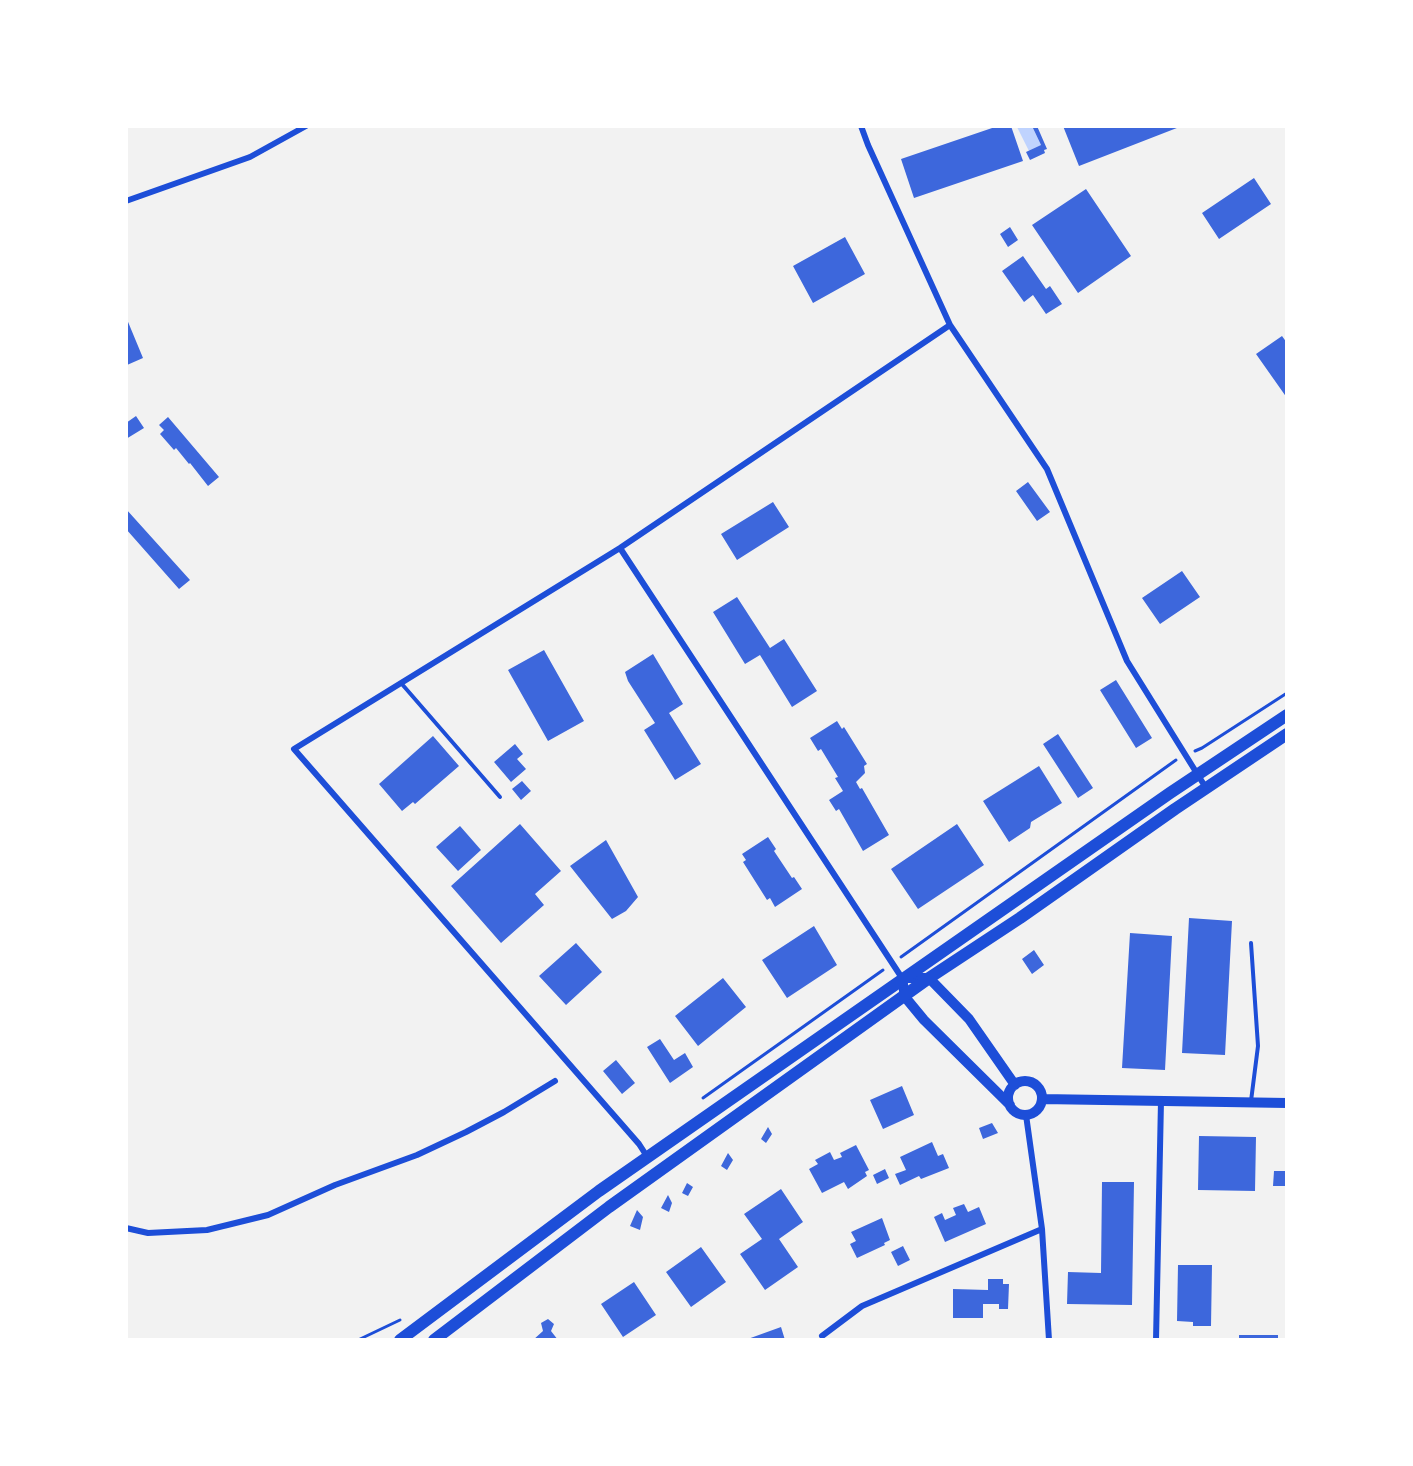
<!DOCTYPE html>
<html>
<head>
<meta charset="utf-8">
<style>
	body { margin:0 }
	#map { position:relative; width:1413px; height:1466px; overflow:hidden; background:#f2f2f2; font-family:"Asap Condensed",sans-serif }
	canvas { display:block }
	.frame { position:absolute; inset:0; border:128px solid #fff; pointer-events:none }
</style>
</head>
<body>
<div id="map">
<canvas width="1413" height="1466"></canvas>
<div class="frame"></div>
</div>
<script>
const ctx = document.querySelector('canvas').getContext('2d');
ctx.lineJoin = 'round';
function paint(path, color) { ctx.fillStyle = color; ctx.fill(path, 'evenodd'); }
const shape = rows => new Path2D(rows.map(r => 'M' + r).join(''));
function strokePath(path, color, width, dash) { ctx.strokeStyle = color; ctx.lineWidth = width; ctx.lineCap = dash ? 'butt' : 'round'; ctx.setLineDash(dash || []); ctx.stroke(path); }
const water = shape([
	[1032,126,1041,145,1029,151,1017,127]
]);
const building = shape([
	[998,126,1011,126,1023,161,914,198,901,159],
	[1032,126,1037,126,1047,149,1044,150,1045,153,1030,160,1026,152,1041,145],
	[1063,126,1182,126,1079,166],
	[1254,178,1271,204,1219,239,1202,213],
	[1086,189,1131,256,1078,293,1032,225],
	[1010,227,1018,240,1008,247,1000,234],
	[845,237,865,274,813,303,793,266],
	[1023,256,1046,289,1050,286,1062,304,1046,314,1033,295,1024,302,1002,271],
	[126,317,143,358,127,365,126,362],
	[1282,336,1287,343,1287,398,1256,354],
	[136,416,144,428,126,439,126,423],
	[168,417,219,477,208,486,190,463,189,464,176,448,174,450,160,434,164,430,159,425],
	[1028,482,1050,512,1037,521,1016,491],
	[773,502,789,527,737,560,721,534],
	[126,509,190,580,179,589,126,529],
	[1182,571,1200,597,1160,624,1142,598],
	[737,597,770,648,784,639,817,691,792,707,760,655,745,664,713,612],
	[544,650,584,721,548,741,508,670],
	[653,654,683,704,669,713,701,764,675,780,644,730,655,723,628,681,625,672],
	[1116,680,1152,738,1136,748,1100,690],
	[837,721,842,729,844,727,867,764,864,766,865,773,856,782,860,789,862,788,889,835,863,851,839,809,836,811,829,800,843,791,835,778,838,777,821,749,818,751,810,738],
	[1058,734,1093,788,1078,798,1043,744],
	[433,736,459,766,415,804,413,802,402,811,379,784],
	[515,744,523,754,517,759,526,769,511,782,494,762],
	[1039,766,1062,803,1031,822,1030,828,1009,842,983,801],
	[522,781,531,791,521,800,512,789],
	[520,824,561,871,535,894,544,905,501,943,451,886],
	[957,824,984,865,918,909,891,869],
	[460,826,481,850,458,871,436,847],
	[768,837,776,849,774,851,792,878,794,877,802,889,775,907,770,898,767,900,743,862,746,860,742,854],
	[606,840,638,897,626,911,612,919,570,866],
	[1189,918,1232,921,1225,1055,1182,1053],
	[814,926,837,965,787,998,762,960],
	[1130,933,1172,936,1165,1070,1122,1068],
	[576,943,602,972,566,1005,539,976],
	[1034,950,1044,965,1032,974,1022,959],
	[723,978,746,1007,698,1046,675,1016],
	[660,1039,674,1060,685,1053,693,1067,670,1083,647,1047],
	[616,1060,635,1083,622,1094,603,1071],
	[902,1086,914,1115,883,1129,870,1100],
	[992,1123,998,1133,983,1139,979,1128],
	[768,1127,772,1134,766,1143,761,1139],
	[1199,1136,1256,1137,1255,1191,1198,1190],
	[932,1142,938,1156,943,1154,949,1168,921,1179,919,1176,900,1185,895,1174,906,1170,900,1157],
	[856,1145,869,1170,865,1172,867,1176,848,1189,844,1182,822,1193,809,1169,818,1164,815,1160,830,1152,834,1160,842,1157,840,1153],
	[728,1153,733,1160,727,1170,721,1166],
	[885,1169,889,1178,877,1184,873,1175],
	[1274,1171,1287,1171,1287,1186,1273,1186],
	[1102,1182,1134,1182,1132,1305,1067,1304,1068,1272,1101,1273],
	[687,1183,693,1187,688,1196,682,1193],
	[781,1189,803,1222,779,1239,798,1267,765,1290,740,1254,762,1239,744,1214],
	[668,1195,672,1203,669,1212,661,1208],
	[964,1204,968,1212,979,1207,986,1224,945,1242,934,1217,942,1213,945,1220,956,1215,953,1208],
	[637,1210,643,1217,640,1230,630,1226],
	[882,1218,890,1240,884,1243,885,1245,857,1258,850,1244,856,1241,851,1232],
	[903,1246,910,1260,898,1266,891,1252],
	[701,1247,726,1282,691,1307,666,1272],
	[1178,1265,1212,1265,1211,1326,1193,1326,1193,1322,1177,1321],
	[988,1279,1003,1279,1003,1284,1009,1284,1008,1309,999,1309,999,1304,983,1304,983,1318,953,1318,953,1289,988,1290],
	[634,1282,656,1315,623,1337,601,1304],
	[548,1319,554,1324,551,1331,558,1340,533,1340,543,1331,541,1323],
	[781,1327,785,1340,745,1340],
	[1239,1335,1278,1335,1278,1340,1239,1340]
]);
const path = shape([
	[1195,751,1202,748,1287,693],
	[901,957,1176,760],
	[703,1098,883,970],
	[358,1340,400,1320]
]);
const service = shape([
	[401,683,500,797],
	[1251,1101,1258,1046,1251,943]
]);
const minor = shape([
	[861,126,868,145,950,325,1047,469,1127,661,1206,788],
	[126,201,250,157,306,126],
	[620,548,902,978],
	[1026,1115,1042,1229,1049,1340],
	[648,1158,639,1144,294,749,620,548,950,325],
	[126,1228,148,1233,207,1230,268,1215,335,1185,417,1155,466,1132,504,1112,555,1081],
	[822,1336,862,1306,1042,1229],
	[1156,1340,1161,1101]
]);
const tertiary = shape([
	'1008 1098a17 17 0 1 1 34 0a17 17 0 1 1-34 0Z',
	[1042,1099,1287,1103],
	[1010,1105,924,1020,905,997,902,978,929,978,969,1019,1015,1085]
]);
const primary = shape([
	[400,1340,599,1191,1170,793,1287,715],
	[434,1340,609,1207,929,978,1020,918,1175,809,1287,734]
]);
paint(water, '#bfd3fe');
paint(building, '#3d67dc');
strokePath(path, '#1d4ed8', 3);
strokePath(service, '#1d4ed8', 4);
strokePath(minor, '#1d4ed8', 6);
strokePath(tertiary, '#1d4ed8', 10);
strokePath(primary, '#1d4ed8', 12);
</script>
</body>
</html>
